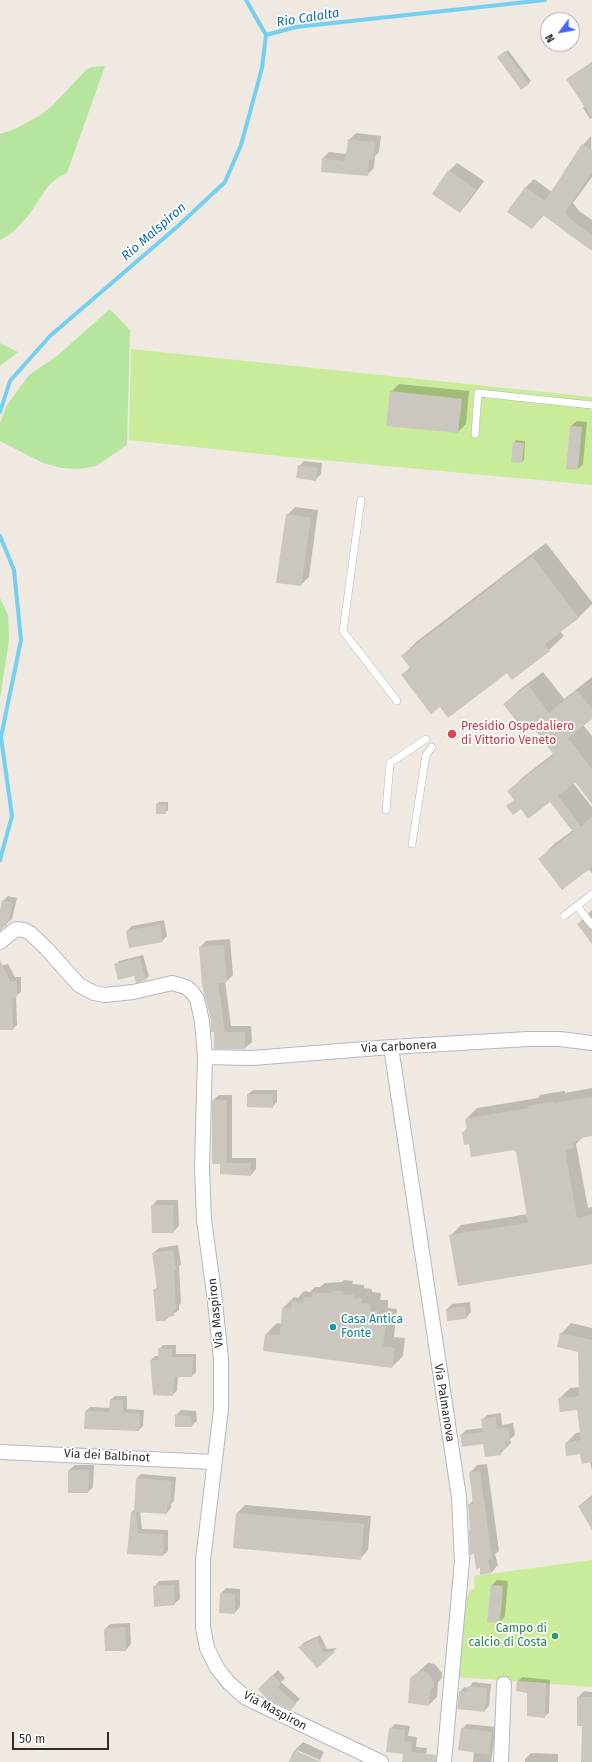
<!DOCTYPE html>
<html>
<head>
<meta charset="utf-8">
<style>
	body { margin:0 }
	#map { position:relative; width:592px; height:1762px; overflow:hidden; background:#efe9e1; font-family:"Fira Sans",sans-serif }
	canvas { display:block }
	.north { position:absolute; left:540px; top:12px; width:40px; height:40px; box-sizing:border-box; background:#fff; border:1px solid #ababab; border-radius:50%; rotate:238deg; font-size:11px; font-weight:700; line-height:16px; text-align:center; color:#2e2e2e }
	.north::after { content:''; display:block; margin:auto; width:14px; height:18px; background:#4264fb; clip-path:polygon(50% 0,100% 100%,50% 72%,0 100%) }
	.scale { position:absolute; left:12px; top:1732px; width:97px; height:18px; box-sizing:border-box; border:2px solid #2e2e2e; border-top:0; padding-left:5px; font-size:12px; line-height:14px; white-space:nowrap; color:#2e2e2e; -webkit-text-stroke:3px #fff; paint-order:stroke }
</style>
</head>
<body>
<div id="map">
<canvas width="592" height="1762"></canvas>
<div class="north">N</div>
<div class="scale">50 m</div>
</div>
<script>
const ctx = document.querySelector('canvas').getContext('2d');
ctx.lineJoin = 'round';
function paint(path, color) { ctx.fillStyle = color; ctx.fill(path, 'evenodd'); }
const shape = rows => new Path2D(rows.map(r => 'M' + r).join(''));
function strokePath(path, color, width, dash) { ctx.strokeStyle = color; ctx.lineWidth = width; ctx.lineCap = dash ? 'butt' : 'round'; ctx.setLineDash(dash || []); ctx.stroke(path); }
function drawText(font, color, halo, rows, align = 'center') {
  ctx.font = font + ' "Fira Sans",sans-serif'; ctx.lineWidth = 3.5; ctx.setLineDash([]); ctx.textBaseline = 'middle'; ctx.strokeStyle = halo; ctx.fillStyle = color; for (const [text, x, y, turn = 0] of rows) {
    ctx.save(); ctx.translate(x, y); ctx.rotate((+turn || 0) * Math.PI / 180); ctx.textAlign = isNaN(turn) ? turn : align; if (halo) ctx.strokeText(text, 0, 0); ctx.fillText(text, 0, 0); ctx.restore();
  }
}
const green = shape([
	[105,66,67,173,60,176,49,185,28,216,12,233,0,240,0,134,15,129,39,116,52,106,87,69,93,67],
	[110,309,130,330,127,445,96,466,79,469,61,468,43,463,0,441,0,423,7,405,29,375,57,356],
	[0,343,18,352,0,366],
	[0,598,8,615,9,640,0,699]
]);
const pitch = shape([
	[131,349,592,397,592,485,279,456,129,440],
	[592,1560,592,1687,457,1677,460,1663,467,1597,470,1591,475,1588,474,1576]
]);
const shadow = shape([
	[508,50,531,81,528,84,501,55],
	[592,62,592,118,590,119,583,108,585,105,568,79],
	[356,133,381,136,379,152,375,156,374,168,367,175,323,158,329,152,347,154,349,140],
	[591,136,592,177,573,203,579,211,592,220,592,243,544,215,532,228,508,211,526,187,534,179,552,192,583,145],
	[457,163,484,181,468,203,460,212,433,193,449,171],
	[399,384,469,391,466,424,458,432,391,392],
	[577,421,587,422,583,464,578,469,571,426],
	[516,440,525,441,524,460,522,462,514,443],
	[304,461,322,463,321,474,316,479,299,466],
	[295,507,318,510,309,577,301,585,287,515],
	[546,543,592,602,592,604,578,618,560,631,564,636,549,650,440,706,403,675,410,667,402,656,416,642],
	[543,672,564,699,592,677,592,718,583,725,592,736,592,802,576,781,573,783,592,807,592,873,588,869,540,859,554,844,573,830,550,800,521,808,508,806,515,799,509,791,523,777,554,753,532,725,505,704,519,690],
	[159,802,168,802,168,810,165,813,157,804],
	[8,896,17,898,12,919,0,929,0,914,3,901],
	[592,910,592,942,578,924],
	[164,920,167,936,162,941,127,931,132,926],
	[230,939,233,975,227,981,225,981,231,1026,251,1026,252,1042,245,1048,215,1048,215,1031,200,947,206,941],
	[143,955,149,976,146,979,115,965,119,961],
	[8,964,15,977,21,977,21,992,16,996,17,1025,13,1029,0,1029,0,966],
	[592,1088,592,1135,584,1136,576,1144,588,1208,592,1207,592,1263,450,1236,461,1225,528,1214,517,1150,515,1148,470,1143,463,1133,467,1128,466,1119,477,1108,538,1098,540,1095,550,1093,565,1091,565,1093],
	[253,1090,277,1090,277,1102,272,1107,248,1094],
	[219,1095,232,1095,232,1158,256,1158,256,1169,251,1175,221,1173,213,1100],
	[157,1200,178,1200,179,1226,173,1232,152,1206],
	[178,1245,181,1264,179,1266,181,1303,179,1305,179,1310,165,1320,154,1290,158,1286,153,1253,159,1248],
	[344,1280,353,1281,352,1284,364,1285,364,1288,372,1289,372,1292,381,1293,380,1300,388,1300,388,1308,397,1309,394,1337,405,1338,403,1356,392,1367,264,1350,266,1334,277,1323,282,1324,283,1308,294,1297,298,1298,304,1291,310,1292,315,1287,320,1287,325,1283,342,1282],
	[470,1302,471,1312,466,1318,448,1320,447,1309,452,1304],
	[571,1323,592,1328,592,1471,590,1462,581,1453,566,1443,576,1433,581,1432,578,1409,559,1399,570,1388,580,1387,579,1351,561,1334],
	[163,1345,176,1345,176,1354,196,1354,196,1372,192,1376,178,1376,177,1391,172,1395,151,1360,155,1356,159,1356,159,1349],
	[115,1396,127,1396,127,1409,144,1410,143,1426,139,1430,86,1411,90,1407,110,1408,110,1400],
	[181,1410,196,1411,197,1421,191,1426,176,1415],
	[501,1413,502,1425,513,1423,515,1435,510,1439,511,1443,500,1454,484,1443,461,1435,466,1430,483,1428,482,1420,487,1415],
	[487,1464,499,1551,495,1554,498,1565,491,1573,469,1505,473,1500,470,1473,477,1465],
	[75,1465,94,1465,93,1487,88,1492,69,1470],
	[141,1474,176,1477,174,1501,171,1504,171,1508,167,1513,140,1511,142,1529,168,1530,168,1551,163,1555,128,1553,132,1512,135,1509,137,1478],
	[592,1495,592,1515,579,1506],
	[245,1505,371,1516,368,1550,360,1559,237,1513],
	[179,1580,180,1599,174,1604,154,1587,159,1581],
	[497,1580,508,1581,505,1616,500,1622,492,1585],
	[226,1588,240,1589,240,1607,234,1613,220,1594],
	[130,1623,131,1644,126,1650,105,1629,110,1624],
	[320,1635,327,1649,337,1648,317,1666,300,1647,303,1643],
	[428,1663,435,1664,442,1673,442,1678,438,1682,437,1697,429,1705,411,1678],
	[278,1670,285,1678,281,1682,300,1699,290,1709,259,1689],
	[522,1677,550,1680,549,1713,544,1717,528,1692,518,1681],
	[473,1682,491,1684,489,1706,484,1711,460,1692,464,1687,469,1688],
	[584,1691,592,1692,592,1762,582,1762,583,1725,578,1697],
	[395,1724,410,1726,408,1736,417,1737,416,1747,427,1748,425,1762,410,1762,390,1729],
	[467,1724,496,1727,491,1762,473,1762,474,1751,462,1729],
	[303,1742,324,1752,320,1760,297,1750,297,1752,319,1762,290,1762,295,1750],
	[531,1753,558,1754,558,1762,525,1762,525,1759]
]);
const stream = shape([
	[246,0,266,35],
	[266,35,296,27,545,0],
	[0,412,10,381,50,336,178,226,225,182,241,145,262,68,266,35],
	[0,536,14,570,21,640,1,737,12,816,0,860]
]);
const building = shape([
	[505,51,529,84,521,90,497,57],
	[592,62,592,118,566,79],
	[348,139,375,142,373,160,369,160,368,176,321,172,322,158,345,161],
	[582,144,592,151,592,172,565,212,570,219,592,235,592,251,543,215,532,229,507,212,525,187,545,201],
	[448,170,476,189,460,213,432,194],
	[390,391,462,399,458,433,386,426],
	[570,426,582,427,578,470,566,469],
	[513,442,524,443,522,463,511,462],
	[298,465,318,468,316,481,296,478],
	[286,514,311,518,301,586,276,583],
	[532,556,579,618,545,644,550,651,512,680,507,673,448,718,440,707,431,714,401,675,410,668,401,656],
	[528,685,549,713,577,690,592,709,592,719,568,738,592,769,592,804,575,782,558,796,581,826,592,817,592,867,562,890,538,859,573,832,550,802,528,819,521,809,513,815,506,806,514,800,507,791,554,755,532,726,525,732,503,704],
	[156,804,166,804,166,814,156,814],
	[2,900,13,903,7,925,0,931,0,910],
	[582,920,588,928,592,930,592,944,577,924],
	[160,924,163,942,129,948,126,931],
	[224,945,227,982,218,983,225,1032,245,1032,245,1049,214,1049,214,1032,211,1032,211,1020,202,985,199,947],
	[140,958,146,980,136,983,134,976,118,980,114,964],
	[0,960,10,981,17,981,17,997,12,998,13,1030,0,1030],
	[247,1094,273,1094,273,1108,247,1107],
	[592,1097,592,1136,580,1138,580,1140,572,1142,573,1148,565,1150,577,1218,592,1215,592,1264,458,1286,449,1235,528,1223,516,1151,514,1152,514,1150,471,1157,469,1144,464,1145,462,1132,467,1131,465,1119,529,1108,528,1106,539,1104,554,1101,554,1103],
	[212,1100,227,1100,227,1163,251,1163,251,1176,220,1174,220,1164,212,1164],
	[151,1205,173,1205,174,1233,152,1233],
	[173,1250,176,1270,174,1270,176,1309,174,1311,174,1316,165,1317,166,1321,156,1321,153,1289,157,1289,152,1253],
	[333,1290,343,1292,342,1294,354,1295,353,1298,362,1299,362,1303,371,1304,370,1311,378,1311,377,1319,386,1320,383,1347,395,1348,392,1368,263,1351,265,1334,280,1335,282,1307,291,1309,292,1301,303,1303,303,1297,312,1298,313,1293,332,1293],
	[465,1307,466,1319,447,1321,446,1309],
	[560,1333,592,1340,592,1462,582,1464,580,1454,566,1456,565,1443,581,1440,577,1410,560,1412,558,1398,579,1396,578,1352,557,1347],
	[158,1348,172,1349,172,1357,193,1357,192,1377,174,1377,173,1396,153,1395,150,1360,158,1360],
	[110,1400,123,1400,123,1413,140,1413,139,1431,84,1429,85,1411,109,1412],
	[175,1415,191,1416,192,1427,175,1427],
	[496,1417,497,1429,508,1428,509,1431,510,1441,505,1441,506,1449,500,1450,501,1455,485,1457,483,1444,462,1447,460,1435,483,1432,481,1419],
	[68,1470,89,1470,88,1493,68,1493],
	[480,1471,492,1559,488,1560,491,1573,480,1575,480,1568,476,1569,474,1554,470,1555,469,1530,470,1530,468,1504,473,1504,469,1472],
	[136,1478,172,1481,170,1506,167,1506,167,1514,134,1512],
	[592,1498,592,1530,578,1506],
	[131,1512,136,1512,138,1533,164,1534,163,1556,127,1554],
	[236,1513,364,1524,361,1560,233,1548],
	[174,1585,175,1605,154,1607,153,1586],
	[491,1585,503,1586,500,1623,487,1622],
	[220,1593,235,1594,235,1614,219,1613],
	[125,1627,126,1651,105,1651,104,1629],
	[317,1638,323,1652,335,1652,317,1668,298,1647],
	[419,1671,427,1672,434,1681,434,1687,430,1690,429,1706,408,1703,410,1678],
	[272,1675,281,1683,277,1687,296,1704,291,1710,267,1699,258,1689],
	[517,1681,546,1683,545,1718,527,1716,527,1693,516,1691],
	[468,1686,487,1688,485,1712,457,1709,459,1691,467,1692],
	[577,1697,592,1697,592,1762,581,1762,582,1726,577,1726],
	[389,1728,405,1730,404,1741,412,1742,411,1752,436,1755,436,1762,402,1762,403,1754,386,1752],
	[461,1728,492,1732,489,1755,458,1750],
	[294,1750,322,1762,289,1762]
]);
const service = shape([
	[475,434,478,393,592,405],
	[361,500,343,631,397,701],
	[386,810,390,763,426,739],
	[412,844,426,755,432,747],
	[577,906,592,925],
	[564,916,592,894]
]);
const minor = shape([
	[0,942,16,929,24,930,30,933,46,948,79,985,94,993,105,995,133,992,172,983,186,987,192,992,197,999,202,1021,205,1057,202,1167,204,1220,214,1293,221,1359,221,1409,203,1560,203,1627,207,1648,217,1668,229,1683,246,1698,381,1762],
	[391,1047,459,1497,462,1561,444,1762],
	[205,1057,252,1058,391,1047,528,1039,560,1039,592,1043],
	[0,1452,214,1462],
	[501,1762,504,1684]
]);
const markers = [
	[452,734,5,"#e0444e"],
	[333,1327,4,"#0f9aa8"],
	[555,1636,4,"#2e9e5b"]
];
const healthNames = [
	["Presidio Ospedaliero",461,727],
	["di Vittorio Veneto",461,741]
];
const streetNames = [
	["Via Carbonera",399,1047,-3],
	["Via Maspiron",216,1313,-96],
	["Via Palmanova",444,1403,81],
	["Via dei Balbinot",107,1456,3],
	["Via Maspiron",275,1711,28]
];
const cultureNames = [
	["Casa Antica",341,1320],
	["Fonte",341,1334]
];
const leisureNames = [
	["Campo di",547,1629],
	["calcio di Costa",547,1643]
];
const waterNames = [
	["Rio Calalta",308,18,-9],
	["Rio Malspiron",154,232,-41]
];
paint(green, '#b6e59e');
paint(pitch, '#c9ec9a');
paint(shadow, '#0003');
strokePath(stream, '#75cff0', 4);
paint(building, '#cbc7bf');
strokePath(service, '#b4b7c1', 8);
strokePath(minor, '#b4b7c1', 16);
strokePath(service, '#fff', 7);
strokePath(minor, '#fff', 14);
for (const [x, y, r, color] of markers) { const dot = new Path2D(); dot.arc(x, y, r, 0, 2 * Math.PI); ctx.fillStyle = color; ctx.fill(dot); strokePath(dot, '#fff', 1.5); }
drawText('12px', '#be3a42', '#fff', healthNames, 'left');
drawText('12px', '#2e2e2e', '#fff', streetNames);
drawText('12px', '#0d838f', '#fff', cultureNames, 'left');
drawText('12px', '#27864d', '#fff', leisureNames, 'right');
drawText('italic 13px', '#0d6fa3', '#fff', waterNames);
</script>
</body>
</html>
